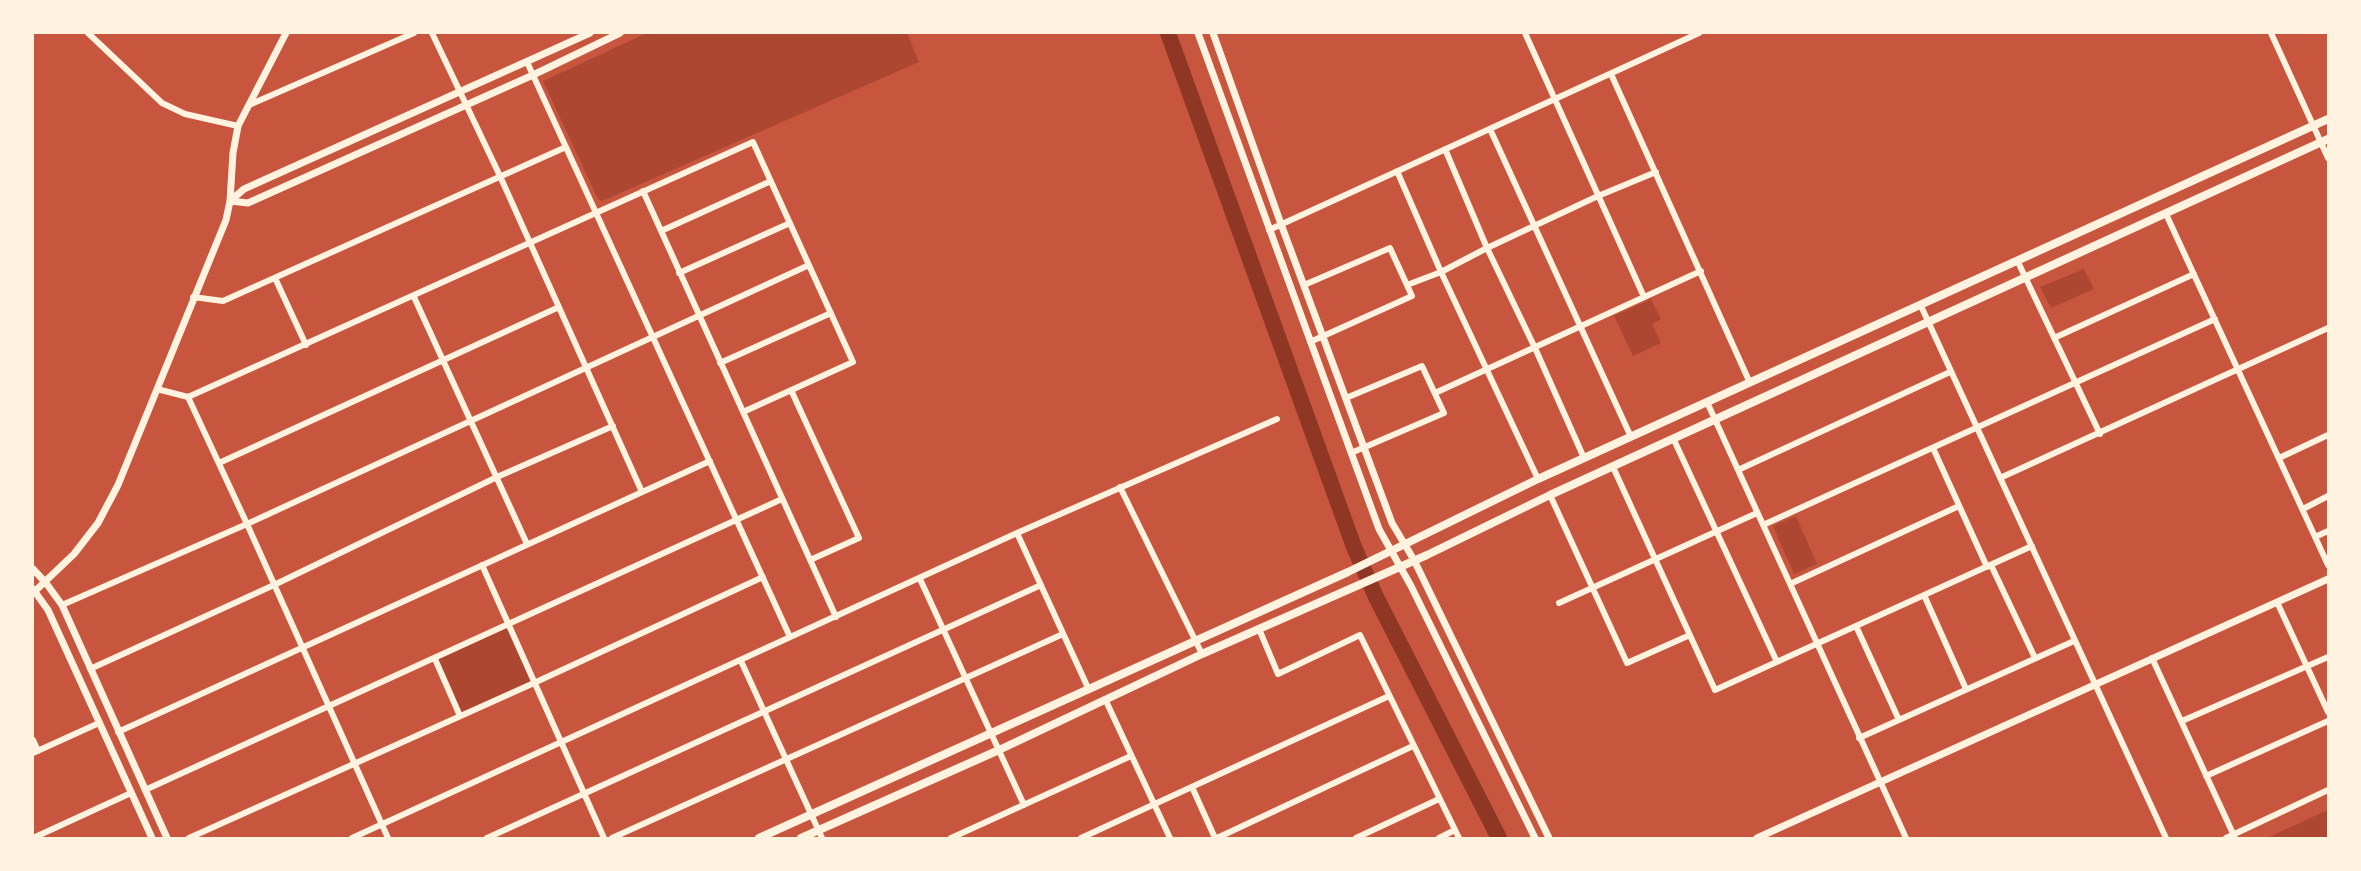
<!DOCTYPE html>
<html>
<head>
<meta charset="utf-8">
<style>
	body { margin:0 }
	#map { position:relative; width:2361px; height:871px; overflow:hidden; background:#c8553d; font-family:"Titillium Web",sans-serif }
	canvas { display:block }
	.frame { position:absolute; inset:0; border:34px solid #fff3e0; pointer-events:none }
</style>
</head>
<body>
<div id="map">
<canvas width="2361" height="871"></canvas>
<div class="frame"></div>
</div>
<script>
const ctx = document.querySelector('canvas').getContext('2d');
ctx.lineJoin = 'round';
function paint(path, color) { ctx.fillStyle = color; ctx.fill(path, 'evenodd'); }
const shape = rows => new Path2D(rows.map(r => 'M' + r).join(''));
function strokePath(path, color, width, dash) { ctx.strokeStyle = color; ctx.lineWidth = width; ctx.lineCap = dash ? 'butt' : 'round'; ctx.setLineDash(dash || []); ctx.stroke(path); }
const green = shape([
	[647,33,907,33,919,62,602,201,598,199,543,81],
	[2084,269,2094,289,2051,308,2040,287],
	[1651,299,1661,319,1652,324,1661,343,1633,356,1614,316],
	[1796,516,1817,564,1794,574,1773,526],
	[508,626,534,683,460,716,435,659],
	[2328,810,2328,838,2267,838]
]);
const river = shape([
	[1168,33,1354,547,1376,597,1499,838]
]);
const minor = shape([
	[88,33,162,103,185,114,238,126],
	[432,33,500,176,642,492],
	[1525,33,1644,297],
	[2271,33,2328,158],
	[527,62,790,637],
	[1611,74,1750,383],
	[249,105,414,33],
	[1490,129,1631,437],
	[1445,149,1487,248,1535,348,1584,458],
	[1397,171,1441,272,1538,479],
	[643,191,836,617],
	[2166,214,2328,565],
	[1269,230,1699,33],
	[661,231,771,181],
	[2018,262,2100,434],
	[679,273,790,223],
	[275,278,306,345],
	[1304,285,1390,248,1412,296,1310,342],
	[1407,285,1441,272,1487,248,1598,196,1656,172],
	[193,297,223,301,566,147],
	[414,297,527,544],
	[1921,306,2166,838],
	[2054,338,2194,274],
	[720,363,831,313],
	[157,389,188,397],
	[791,390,859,538,810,560],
	[1435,393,1701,271],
	[1346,398,1422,366,1444,413,1351,453],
	[1707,402,1906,838],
	[1674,440,1777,662],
	[1933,448,1987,567],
	[2279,458,2328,435],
	[219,463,559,307],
	[1613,467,1715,690,2032,546],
	[1738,470,1950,372],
	[2000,478,2328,328],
	[1120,487,1202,654],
	[1550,495,1627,663,1690,635],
	[2303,509,2328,496],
	[1763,525,2215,319],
	[1017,533,1089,690],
	[2315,537,2328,531],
	[482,565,604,838],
	[1991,565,2035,658],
	[920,579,1024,805],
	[1790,584,1959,506],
	[1924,595,1966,689],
	[2277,602,2328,712],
	[1559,603,1757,513],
	[62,605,247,524,809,265],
	[1856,626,1899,720],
	[1259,629,1278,674,1360,635,1459,838],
	[2152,658,2235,838],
	[435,659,460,716],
	[741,661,822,838],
	[90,669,274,585,497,477,613,426],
	[1106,701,1170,838],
	[2182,721,2328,657],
	[118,732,710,461],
	[1859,738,2074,641],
	[33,740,38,751],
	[33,753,99,723],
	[2206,776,2328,721],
	[1192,787,1215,838],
	[145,790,782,499],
	[33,838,131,793],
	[189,838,534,683,763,577],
	[352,838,1017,533,1277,419],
	[388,838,247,524,188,397,753,142,853,362,743,412],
	[487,838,1041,585],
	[612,838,1063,634],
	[951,838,1131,756],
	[1081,838,1389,696],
	[1217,838,1413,746],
	[1356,838,1439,799],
	[1439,838,1455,830],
	[2226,838,2328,790]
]);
const tertiary = shape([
	[1198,33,1379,529,1411,586,1535,838],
	[1213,33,1281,224,1392,523,1414,560,1549,838],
	[230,201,248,203,533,75,620,33],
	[230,201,244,189,590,33],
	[33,569,46,583,62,605,167,838],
	[33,589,48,610,152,838],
	[33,593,74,554,98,523,118,485,226,220,230,201,233,153,238,126,286,33],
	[1757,838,2328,579]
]);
const secondary = shape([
	[759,838,1348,572,1538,479,2328,119],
	[801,838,999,750,1202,654,1427,555,1550,495,2328,139]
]);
paint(green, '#ae4732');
strokePath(river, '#8f3625', 16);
strokePath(minor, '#fff3e0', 6);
strokePath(tertiary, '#fff3e0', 7);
strokePath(secondary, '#fff3e0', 8);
</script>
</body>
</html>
